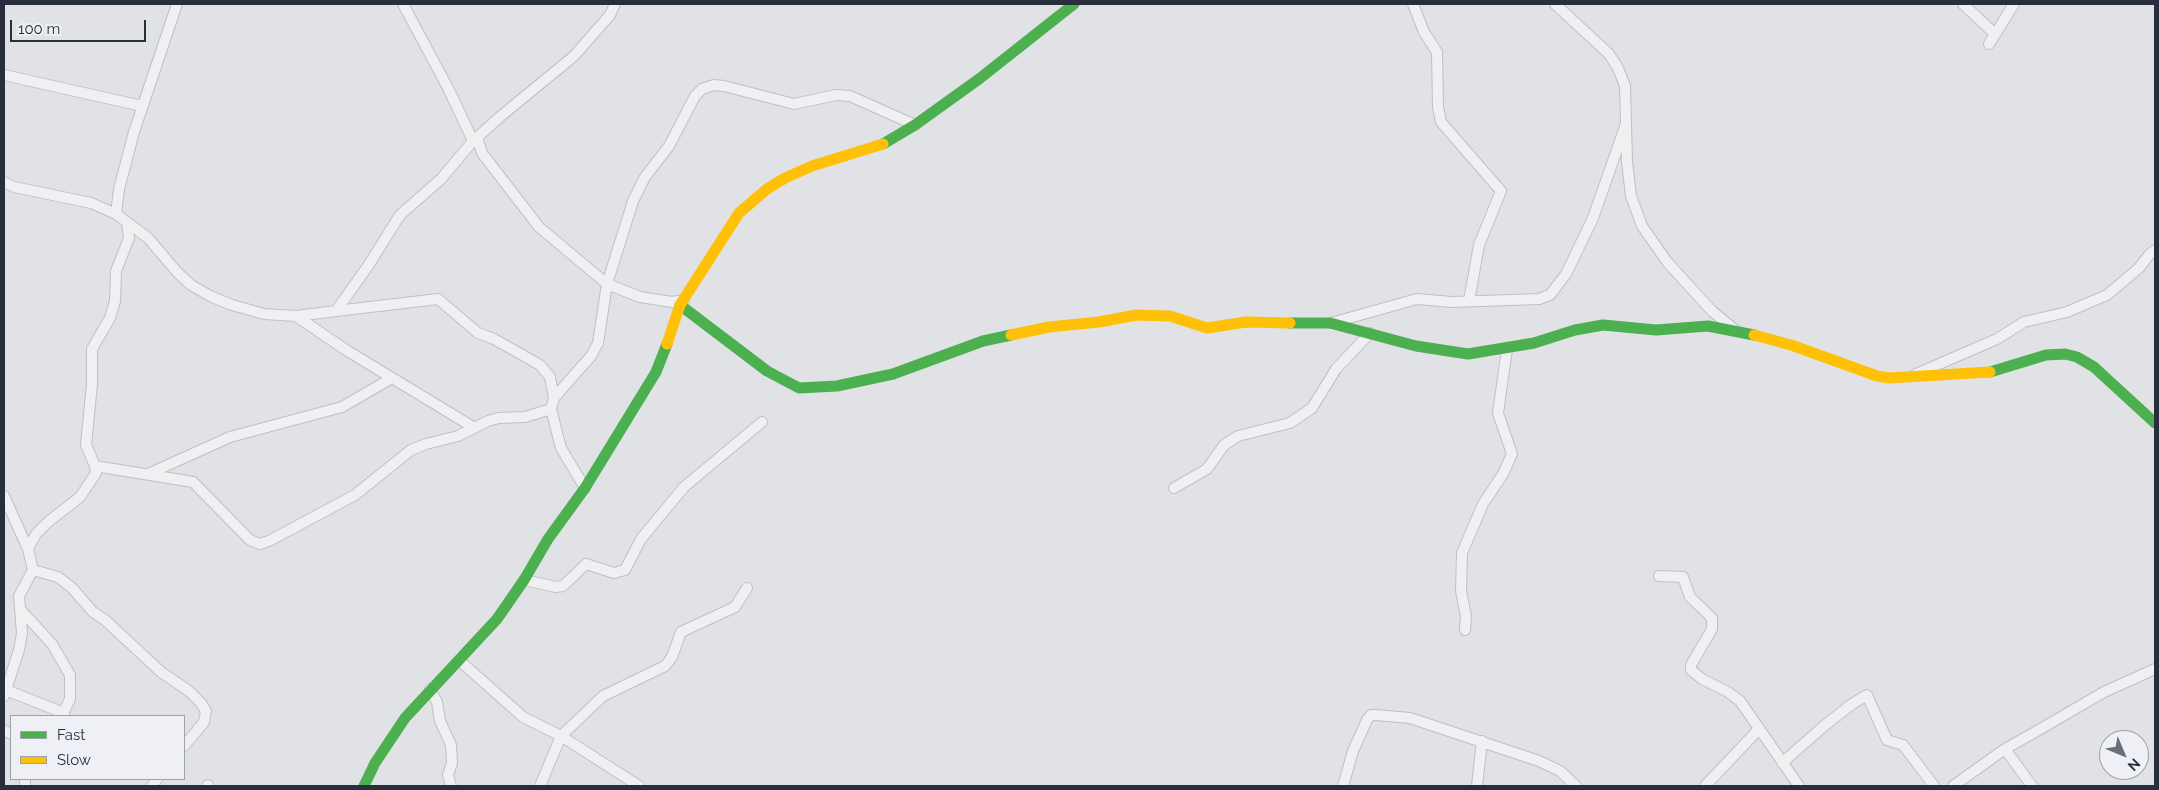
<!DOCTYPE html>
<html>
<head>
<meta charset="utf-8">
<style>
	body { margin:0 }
	#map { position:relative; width:2159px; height:790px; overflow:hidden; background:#e1e2e5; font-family:Raleway,sans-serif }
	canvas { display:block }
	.frame { position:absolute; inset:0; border:5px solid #292e3d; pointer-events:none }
	.legend { position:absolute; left:10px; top:715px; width:175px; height:65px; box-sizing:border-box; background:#eef0f5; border:1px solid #9fa2ab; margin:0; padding:6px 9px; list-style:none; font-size:15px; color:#292e3d }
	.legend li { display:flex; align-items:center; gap:10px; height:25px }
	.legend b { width:25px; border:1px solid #9fa2ab }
	.north { position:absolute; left:2099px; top:730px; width:50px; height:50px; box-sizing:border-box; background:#eef0f5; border:1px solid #9fa2ab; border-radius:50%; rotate:135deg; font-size:14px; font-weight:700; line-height:20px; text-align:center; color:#292e3d }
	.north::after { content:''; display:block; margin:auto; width:18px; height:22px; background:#696d78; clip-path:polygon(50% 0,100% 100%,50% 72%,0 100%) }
	.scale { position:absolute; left:10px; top:20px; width:136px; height:22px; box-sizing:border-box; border:2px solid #292e3d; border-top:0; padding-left:6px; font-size:15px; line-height:18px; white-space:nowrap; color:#292e3d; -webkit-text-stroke:4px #eef0f5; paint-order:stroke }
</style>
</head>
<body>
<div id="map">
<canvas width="2159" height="790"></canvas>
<div class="frame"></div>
<ul class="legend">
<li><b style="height:6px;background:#4caf50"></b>Fast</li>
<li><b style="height:6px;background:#ffc107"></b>Slow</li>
</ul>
<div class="north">N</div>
<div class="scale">100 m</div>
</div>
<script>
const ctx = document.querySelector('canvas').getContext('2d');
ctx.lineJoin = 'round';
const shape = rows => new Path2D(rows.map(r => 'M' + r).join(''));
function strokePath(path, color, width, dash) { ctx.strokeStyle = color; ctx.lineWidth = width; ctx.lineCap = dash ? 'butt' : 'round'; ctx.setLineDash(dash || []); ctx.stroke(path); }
const street = shape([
	[403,4,448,88,473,141],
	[1413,4,1424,32,1437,52,1438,107,1441,122,1501,191,1479,245,1469,301],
	[1555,4,1609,54,1618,68,1625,86,1627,162,1631,196,1642,226,1668,263,1712,311,1735,330],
	[1963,4,1995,34],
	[1989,44,2014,4],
	[4,75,142,106],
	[477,137,482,153,539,227,607,284,640,297,672,302,684,300],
	[4,182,14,187,91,203,116,214,148,238,178,273,191,285,212,297,232,305,264,314,296,316,336,311,368,266,400,215,441,179,473,141,501,116,574,56,610,15,615,4],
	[116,214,119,189,134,132,177,4],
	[336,311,438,299,478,333,494,339,540,365,550,377,554,398],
	[296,316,346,350,473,427],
	[1331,323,1417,299,1452,302,1539,299,1550,295,1566,274,1593,218,1626,124],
	[1916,374,1997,339,2024,322,2067,312,2107,295,2139,268,2149,255,2155,250],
	[95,466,193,482,250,540,260,544,269,541,355,495,411,450,426,444,458,436,488,421,499,418,525,417,551,409],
	[148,474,230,437,342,407,392,378],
	[585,488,561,448,551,409,554,398,591,356,598,343,607,284,633,201,645,177,669,146,695,96,702,89,714,85,724,86,794,104,836,95,850,96,915,125],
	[1174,488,1207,469,1224,445,1238,436,1290,423,1312,408,1336,369,1370,333],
	[4,496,28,549,33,570,19,596,22,633,19,650,4,696],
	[28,549,36,534,48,522,80,497,96,473,95,466,86,445,92,384,92,349,110,318,115,301,116,271,129,238,127,222],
	[33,570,58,577,72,588,93,612,105,620,161,672,189,691,201,703,206,711,204,722,184,746],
	[1659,576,1683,577,1690,597,1712,618,1712,629,1691,665,1691,670,1702,679,1728,692,1740,701,1799,786],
	[524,580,556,587,563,586,586,564,614,573,625,570,641,539,684,487,762,422],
	[20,609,52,644,70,675,70,699,62,716],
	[1465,630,1466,616,1461,591,1462,553,1483,504,1503,474,1512,454,1498,413,1507,349],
	[460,661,523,717,561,736,639,786],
	[430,689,437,702,440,721,451,745,452,763,448,775,451,786],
	[6,690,64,713],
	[4,730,11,734],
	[2005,749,2032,786],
	[1782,763,1824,726,1852,704,1867,695,1887,740,1903,745,1934,786],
	[25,779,25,786],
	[152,786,157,779],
	[207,786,208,785],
	[540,786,561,736,603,696,665,666,672,657,681,632,735,607,747,588],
	[1343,786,1353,751,1367,720,1371,715,1375,715,1410,718,1539,761,1560,771,1576,786],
	[1477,786,1482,741],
	[1705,786,1759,729],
	[1953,786,2005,749,2037,731,2104,692,2155,669]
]);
const fast = shape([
	[883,144,915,125,979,79,1074,4],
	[680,305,767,371,799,388,837,386,893,374,983,341,1011,335],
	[1290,323,1330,323,1416,346,1468,354,1534,343,1575,330,1603,325,1656,330,1708,326,1754,335],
	[1990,372,2046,355,2065,354,2077,357,2094,367,2155,423],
	[364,786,375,763,405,718,497,619,524,580,548,539,585,488,656,372,667,344]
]);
const slow = shape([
	[1011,335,1049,327,1099,322,1136,315,1170,316,1207,328,1246,322,1290,323],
	[1754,335,1791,345,1877,376,1889,378,1990,372],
	[667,344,680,305,739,213,767,189,785,178,812,166,883,144]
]);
strokePath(street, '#bfc0c3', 12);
strokePath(street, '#f0f0f2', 10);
strokePath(fast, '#4caf50', 11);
strokePath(slow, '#ffc107', 11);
</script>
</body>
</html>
